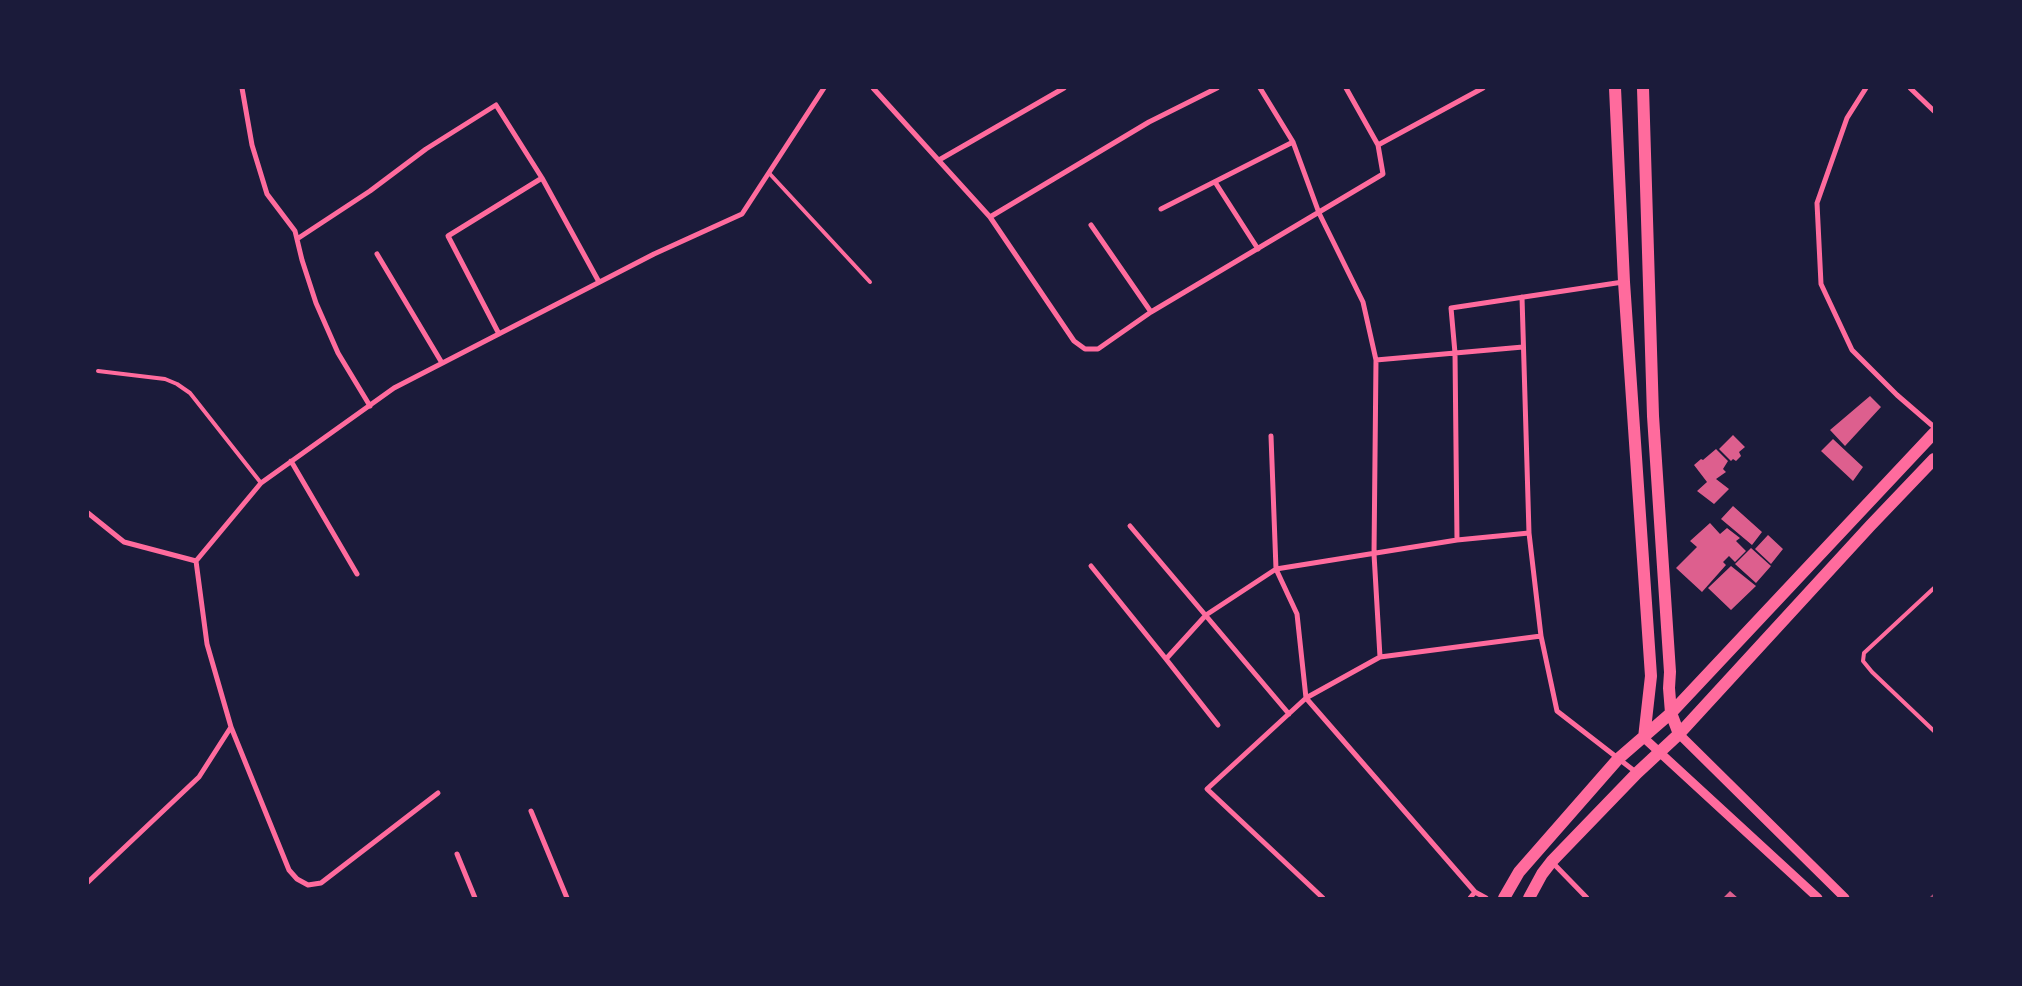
<!DOCTYPE html>
<html>
<head>
<meta charset="utf-8">
<style>
	body { margin:0 }
	#map { position:relative; width:2022px; height:986px; overflow:hidden; background:#1b1b3a; font-family:Bitter,serif }
	canvas { display:block }
	.frame { position:absolute; inset:0; border:89px solid #1b1b3a; pointer-events:none }
</style>
</head>
<body>
<div id="map">
<canvas width="2022" height="986"></canvas>
<div class="frame"></div>
</div>
<script>
const ctx = document.querySelector('canvas').getContext('2d');
ctx.lineJoin = 'round';
function paint(path, color) { ctx.fillStyle = color; ctx.fill(path, 'evenodd'); }
const shape = rows => new Path2D(rows.map(r => 'M' + r).join(''));
function strokePath(path, color, width, dash) { ctx.strokeStyle = color; ctx.lineWidth = width; ctx.lineCap = dash ? 'butt' : 'round'; ctx.setLineDash(dash || []); ctx.stroke(path); }
const building = shape([
	[1870,396,1881,407,1845,446,1830,430],
	[1733,435,1745,447,1739,452,1741,456,1736,461,1733,459,1731,461,1719,449],
	[1833,439,1863,467,1853,481,1821,451],
	[1716,449,1728,461,1723,469,1726,472,1716,479,1729,489,1714,504,1697,491,1707,482,1694,465,1701,459,1703,460],
	[1733,506,1762,532,1752,545,1721,519],
	[1710,523,1720,534,1727,528,1740,538,1736,541,1746,551,1735,562,1729,556,1723,562,1726,565,1702,592,1676,568,1697,547,1690,541],
	[1768,535,1783,549,1771,564,1755,549],
	[1751,548,1771,566,1756,583,1735,564],
	[1731,566,1756,586,1731,610,1708,588],
	[1730,891,1738,898,1723,898]
]);
const service = shape([
	[769,173,870,282],
	[98,371,165,379,177,384,190,393,261,483],
	[1934,588,1864,653,1863,661,1872,672,1934,731]
]);
const minor = shape([
	[242,88,252,145,267,194,295,231,302,260,316,303,338,353,370,406],
	[873,88,990,217,1074,341,1085,349,1098,349,1151,312,1383,174,1378,145],
	[1346,88,1378,145,1483,88],
	[1866,88,1847,118,1817,203,1821,284,1852,350,1897,395,1934,427],
	[1910,88,1934,111],
	[1293,142,1319,213,1363,302,1376,360,1523,347],
	[939,160,1064,88],
	[542,178,599,282],
	[1215,182,1258,249],
	[1161,209,1293,142,1260,88],
	[990,217,1149,122,1217,88],
	[1091,225,1151,312],
	[297,239,370,191,426,149,496,105,542,178,448,236,499,334],
	[377,254,442,363],
	[1522,297,1529,533,1541,636,1557,711,1637,773],
	[1376,360,1374,554,1380,657],
	[1271,436,1276,569,1297,614,1306,698,1475,892,1486,898],
	[291,461,357,574],
	[88,513,124,542,196,561],
	[1130,526,1289,714],
	[1457,540,1455,353,1451,308,1623,282],
	[1091,566,1166,659,1206,615,1276,569,1457,540,1529,533],
	[1166,659,1218,725],
	[231,727,289,870,297,879,308,885,321,883,438,793],
	[531,811,567,898],
	[457,854,475,898],
	[1552,862,1587,898],
	[88,882,199,777,231,727,207,644,196,561,261,483,394,388,654,254,742,214,824,88],
	[1323,898,1207,789,1306,698,1380,657,1541,636],
	[1470,898,1475,892]
]);
const tertiary = shape([
	[1679,734,1845,898],
	[1644,738,1818,898]
]);
const primary = shape([
	[1615,88,1624,282,1651,676,1644,738],
	[1643,88,1653,416,1670,672,1669,688,1671,713,1679,734],
	[1504,898,1519,872,1618,759,1671,713,1934,433],
	[1529,898,1542,874,1552,861,1637,773,1679,734,1870,526,1934,459]
]);
const rail = shape([
	[1932,898,1934,896]
]);
paint(building, '#dd5f8e');
strokePath(service, '#ff6b9d', 4);
strokePath(minor, '#ff6b9d', 5);
strokePath(tertiary, '#ff6b9d', 9);
strokePath(primary, '#ff6b9d', 12);
strokePath(rail, '#a44b75', 4);
</script>
</body>
</html>
